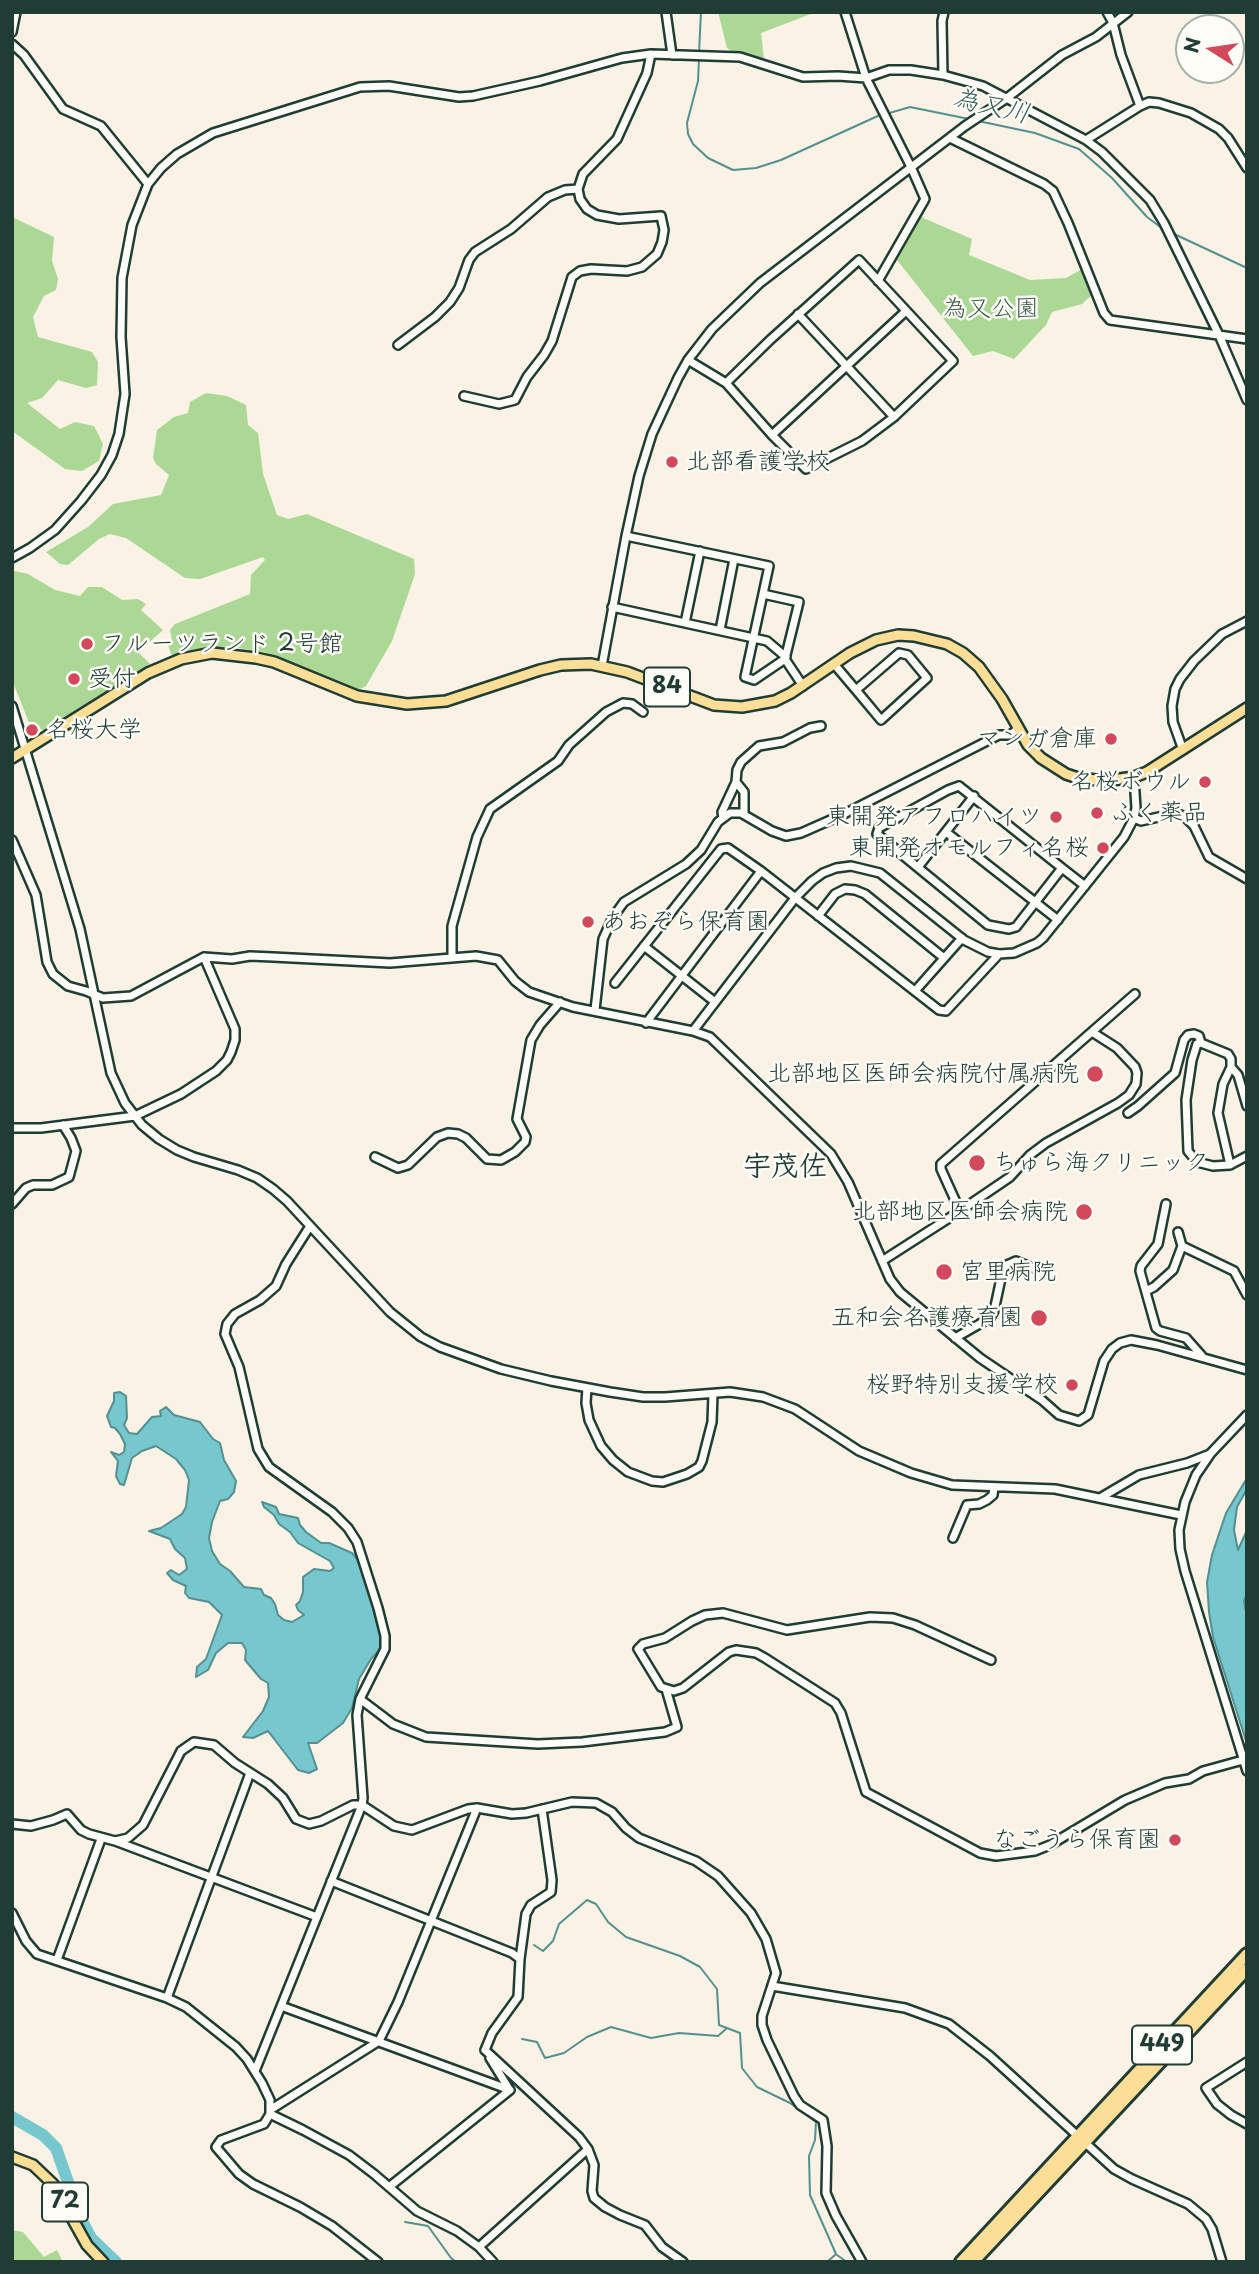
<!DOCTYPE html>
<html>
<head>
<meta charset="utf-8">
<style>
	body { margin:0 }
	#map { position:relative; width:1259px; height:2274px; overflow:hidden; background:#f9f2e5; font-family:"Playpen Sans",sans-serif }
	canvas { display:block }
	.frame { position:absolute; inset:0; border:14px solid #1f3d34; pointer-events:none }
	.north { position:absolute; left:1175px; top:14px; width:70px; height:70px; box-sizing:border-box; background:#fdfcf7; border:2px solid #a4b0a9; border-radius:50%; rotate:282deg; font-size:19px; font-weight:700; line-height:28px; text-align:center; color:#1f3d34 }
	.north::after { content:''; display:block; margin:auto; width:24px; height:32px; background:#d1495b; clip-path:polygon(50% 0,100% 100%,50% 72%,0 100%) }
</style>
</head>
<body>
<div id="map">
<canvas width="1259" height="2274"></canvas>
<div class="frame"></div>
<div class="north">N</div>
</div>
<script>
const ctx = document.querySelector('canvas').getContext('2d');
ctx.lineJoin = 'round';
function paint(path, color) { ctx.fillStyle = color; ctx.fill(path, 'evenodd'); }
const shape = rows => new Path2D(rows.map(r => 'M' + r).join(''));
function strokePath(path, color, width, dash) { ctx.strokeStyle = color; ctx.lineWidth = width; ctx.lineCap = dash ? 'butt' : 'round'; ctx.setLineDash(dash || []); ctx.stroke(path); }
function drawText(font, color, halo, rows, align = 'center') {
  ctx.font = font + ' "Playpen Sans","Klee One",sans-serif'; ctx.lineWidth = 5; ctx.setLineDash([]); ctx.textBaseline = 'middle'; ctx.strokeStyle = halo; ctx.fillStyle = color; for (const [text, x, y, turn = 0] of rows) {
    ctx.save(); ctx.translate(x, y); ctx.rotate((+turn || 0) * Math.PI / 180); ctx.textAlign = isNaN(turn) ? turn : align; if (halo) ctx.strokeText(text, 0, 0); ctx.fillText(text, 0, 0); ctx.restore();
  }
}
const green = shape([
	[718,12,816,12,761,33,764,59,743,59,727,48],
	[12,217,54,237,52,261,58,279,56,290,44,296,33,317,38,337,92,352,98,362,97,385,86,388,58,380,42,398,27,403,60,429,75,422,94,426,103,444,99,461,82,471,65,469,12,431],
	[921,217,972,239,969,255,1030,280,1066,278,1082,269,1092,295,1082,304,1052,312,1046,325,1014,359,993,351,973,356,897,260],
	[206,393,227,396,246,405,248,425,258,433,263,474,277,515,288,519,307,514,414,559,415,574,392,641,366,686,358,690,264,652,238,648,217,647,190,650,172,656,168,645,172,640,170,630,175,624,250,594,251,575,265,560,263,557,200,579,185,578,126,538,110,534,99,539,68,565,60,564,46,552,88,527,113,504,161,495,169,475,156,464,153,458,157,430,174,417,188,413,190,402],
	[15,571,28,574,55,590,80,596,88,587,102,587,122,600,138,599,146,604,141,610,163,630,138,652,150,664,43,730,30,725,12,680,12,573],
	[12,2230,23,2232,44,2257,57,2250,63,2262,12,2262]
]);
const water = shape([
	[120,1392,126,1396,127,1418,124,1425,129,1433,137,1434,152,1417,161,1416,160,1411,166,1407,174,1415,200,1422,213,1439,220,1443,224,1460,236,1481,234,1492,228,1499,220,1501,212,1522,209,1538,212,1551,220,1564,230,1571,244,1587,261,1589,264,1595,271,1598,275,1604,278,1615,284,1620,292,1622,304,1615,298,1610,296,1605,300,1601,303,1592,303,1577,314,1569,330,1571,334,1568,330,1561,298,1543,290,1532,279,1524,274,1515,264,1507,262,1502,276,1507,279,1514,298,1518,300,1525,306,1532,321,1543,329,1543,352,1553,362,1565,383,1637,382,1647,371,1659,359,1679,352,1708,343,1723,317,1743,308,1743,317,1769,309,1773,298,1770,268,1731,253,1738,243,1737,263,1711,269,1697,268,1683,261,1679,245,1660,246,1650,242,1643,228,1643,216,1653,208,1670,196,1677,197,1667,206,1659,222,1615,209,1602,189,1598,185,1593,186,1586,173,1580,167,1573,171,1570,179,1575,187,1569,185,1558,175,1549,170,1539,149,1531,161,1528,182,1514,186,1507,189,1480,185,1470,176,1459,156,1446,142,1451,132,1458,124,1485,120,1484,116,1476,118,1461,111,1452,119,1455,124,1452,125,1444,120,1434,115,1428,111,1427,107,1416,114,1401,114,1393,120,1392],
	[1247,1478,1247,1489,1237,1507,1234,1530,1238,1550,1247,1530,1247,1593,1244,1601,1247,1617,1247,1744,1213,1637,1209,1612,1207,1582,1212,1555,1226,1513,1247,1478]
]);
const stream = shape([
	[699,53,701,12],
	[699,59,698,81,687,123,688,134,693,144,708,158,733,170,756,168,781,160,880,115],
	[886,114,910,107,969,119],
	[978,121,1035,133,1079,149,1112,178,1147,217,1163,229],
	[1172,233,1247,268],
	[534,1945,543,1951,553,1941,559,1924,587,1900,596,1904,608,1922,626,1937,680,1956,700,1967,717,1989,719,2025,740,2033,742,2068,757,2087,790,2103,816,2122,815,2140,809,2156,810,2195,836,2254],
	[522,2039,537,2042,545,2058,564,2053,587,2037,611,2027,651,2038,679,2033,718,2036,727,2028],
	[405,2222,428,2226,451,2258,456,2262],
	[837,2255,847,2262],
	[827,2262,835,2255]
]);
const river = shape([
	[12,2117,43,2135,56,2148,81,2219,91,2238,116,2262]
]);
const minor = shape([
	[666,12,672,55],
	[845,12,866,78,911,167,925,199,878,281],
	[1107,12,1113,23,1121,55,1140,106],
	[12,32,16,12],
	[12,44,24,55,63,109,101,126,148,184],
	[943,75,942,21,944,12],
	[950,138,1044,184,1053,191,1068,223,1104,313,1110,320,1247,339],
	[1086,140,1140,106,1149,102,1159,103,1191,113,1219,129,1228,138,1247,168],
	[798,314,894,417],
	[398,345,435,317,450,302,459,288,469,260,475,252,511,229,548,197,565,190,578,189],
	[688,360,726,383,772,435,806,469,862,441,894,417,953,361,859,260,770,340,726,383],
	[464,396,499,404,515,400,527,377,544,355,552,341,572,277,580,271,591,269,627,271,642,267,657,254,662,242,664,230,661,216,619,219,597,215,587,209,580,199,578,189,583,174,617,139,647,73,651,54],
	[772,435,906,311],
	[626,536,769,566,745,677,754,680,785,659,799,602,763,594],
	[12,558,30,548,55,530,81,501,101,475,112,455,119,434,125,394,121,337,122,278,132,225,148,184,161,168,177,154,213,133,360,87,389,86,459,97,473,96,540,81,622,58,651,54,740,57,803,77,838,76,866,78,889,70,911,70,943,75,983,86,1086,140,1102,152,1150,200,1164,223,1219,335,1247,400],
	[612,607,767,641,786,657],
	[685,623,700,551],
	[720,630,734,559],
	[785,659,803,686],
	[834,664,856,690,881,720,927,678,908,655,899,653,856,690],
	[602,666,626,536,639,476,652,434,678,378,688,360,712,329,760,283,965,126,1007,98,1062,55,1096,37,1128,12],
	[12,706,80,929,111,1073,125,1103,142,1125,159,1139,177,1150,194,1157,238,1170,257,1178,273,1189,287,1201,390,1312,421,1337,440,1347,501,1369,551,1381,610,1392,643,1397,665,1397,730,1392,763,1397,795,1409,859,1451,911,1473,952,1485,1055,1489,1181,1515],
	[1183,750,1173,722,1172,706,1175,689,1180,679,1194,661,1222,634,1247,621],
	[736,782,744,792,744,814],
	[959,786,1062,868,1016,927,1009,929,988,925,877,834,879,828,948,790,959,786],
	[723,818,722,812,736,782,737,770,741,762,759,746,783,742,810,728,821,726],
	[1134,818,1141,821,1176,813,1185,817,1194,826,1209,857,1247,879],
	[946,832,1058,920],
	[12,840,36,895,47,962,53,974,68,986,86,991,103,998,131,996,204,957,232,959,250,956,273,957,390,963,476,956,498,960,515,981,529,992,573,1007,693,1031,710,1037,831,1154,848,1182,890,1279,900,1292,980,1358,1042,1400,1059,1415,1079,1421,1088,1415,1104,1361,1112,1349,1120,1343,1131,1340,1157,1345,1247,1370],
	[918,867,974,796],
	[1062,868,1085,886],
	[818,916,835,894,845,889,855,890,865,894,944,958],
	[644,946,715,1002],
	[452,958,452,926,477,837,490,809,558,761,569,745,606,712,623,703,632,704,643,712],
	[615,983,721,849,728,848,761,871,939,1010,946,1011,999,954],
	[915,991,962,938],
	[595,1010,603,939,613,917,624,902,686,864,701,850,718,822,730,813,741,813,772,831,786,836,801,833,844,814,999,735,1010,735,1018,729],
	[646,1023,761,871],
	[693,1031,795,898,812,881,823,873,836,868,851,866,880,873,964,940,988,952,999,954,1014,953,1037,943,1043,938,1124,837,1134,818,1136,808,1134,777],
	[1247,1106,1238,1075,1231,1067,1231,1059,1228,1054,1201,1043,1197,1044,1192,1060,1186,1100,1188,1151,1197,1162,1213,1166,1230,1165,1247,1156],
	[1128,1113,1138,1106,1175,1073,1184,1040,1188,1035,1194,1034,1199,1036,1201,1043],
	[12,1128,41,1128,135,1116,181,1094,216,1071,227,1060,231,1052,235,1040,235,1029,204,957],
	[375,1157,398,1168,408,1165,437,1137,448,1133,458,1134,466,1138,487,1159,501,1160,515,1152,525,1142,526,1137,517,1119,531,1040,540,1025,560,1002],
	[1230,1165,1218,1113,1223,1084,1231,1067],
	[12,1204,26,1188,33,1185,52,1185,69,1177,76,1151,71,1138,63,1125],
	[1166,1204,1158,1244,1141,1266,1140,1271,1156,1328,1160,1331,1186,1338,1202,1356],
	[960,1211,941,1169,941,1164,1135,994],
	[1178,1232,1182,1246,1234,1271,1247,1295],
	[882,1261,960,1211,1010,1177,1030,1155,1046,1143,1118,1103,1129,1095,1136,1084,1137,1073,1135,1067,1117,1048,1092,1032],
	[1146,1291,1154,1287,1173,1270,1182,1246],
	[955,1338,990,1318,994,1311,1003,1269,1007,1265,1016,1261,1033,1268],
	[587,1388,586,1403,589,1420,601,1446,613,1460,628,1472,652,1481,663,1482,687,1474,699,1467,702,1461,712,1422,713,1394],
	[1247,1415,1211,1453,1196,1475,1185,1502,1179,1530,1180,1549,1185,1571,1247,1771],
	[1100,1498,1139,1475,1187,1463,1210,1454],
	[953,1538,967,1505,979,1504,987,1500,993,1495,994,1487],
	[991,1660,915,1625,893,1618,870,1617,787,1630,723,1613,705,1615,692,1621,665,1638,643,1644,638,1649,661,1687,674,1691,683,1688,729,1652,736,1650,756,1653,765,1658,835,1703,841,1713,866,1792,980,1853,996,1856,1035,1851,1050,1845,1125,1800,1165,1783,1189,1779,1203,1771,1243,1760],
	[360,1699,393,1724,426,1737,538,1744,582,1742,665,1732,677,1727,666,1689],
	[12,1824,31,1826,53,1820,67,1814,81,1830,89,1834,115,1841,317,1917],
	[115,1841,128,1838,143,1825,181,1751,194,1742,214,1745,235,1763,268,1784,283,1798,296,1819,309,1824,321,1821,353,1805,362,1805,394,1826,412,1830,468,1809,477,1808,512,1814,526,1813,572,1802,596,1803,612,1812,626,1828,639,1838,696,1861,718,1876,751,1913,766,1939,776,1973,762,2016,762,2025,767,2040,794,2096,800,2105,823,2120,827,2146,826,2193,836,2216,862,2262],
	[331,1881,512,1953,520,1959],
	[12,1913,26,1941,37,1954,167,1998,186,2007,236,2047,247,2059,262,2083,270,2100,270,2114,264,2124,221,2140,216,2147,239,2174,253,2184,300,2207,332,2226,378,2262],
	[57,1960,101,1839],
	[772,1986,905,2008,949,2024,990,2056,1114,2169,1132,2179,1188,2204,1206,2219,1212,2229,1222,2262],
	[167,1998,250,1773],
	[281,2006,510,2090],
	[485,2050,579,2137,588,2149,594,2165,592,2191,594,2198,605,2207,620,2215,645,2225,662,2247,683,2262],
	[485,2050,492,2033,518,1997,520,1959,526,1914,531,1905,551,1892,552,1880,542,1809],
	[490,2058,509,2089],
	[1247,2062,1206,2088,1217,2104,1231,2115,1247,2124],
	[255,2071,362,1805,363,1798,357,1715,360,1699,385,1649,385,1636,378,1608,357,1542,348,1528,332,1512,269,1467,258,1449,239,1367,225,1334,227,1324,235,1314,260,1300,276,1286,286,1264,310,1226],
	[270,2110,379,2041,398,2002,477,1808],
	[270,2114,303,2130,349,2155,374,2174,417,2211,457,2231,479,2247,493,2262],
	[389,2187,510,2090],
	[479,2247,588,2149]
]);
const major = shape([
	[12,758,148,673,181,659,212,653,256,658,274,662,357,696,407,704,446,701,540,670,561,665,591,664,627,672,714,705,742,707,775,701,791,693,850,653,876,640,898,635,914,636,947,644,963,653,979,667,1002,699,1028,745,1041,758,1066,774,1078,778,1105,781,1134,777,1147,772,1247,708],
	[12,2157,33,2165,53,2184,87,2245,103,2262]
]);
const highway = shape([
	[961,2262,1247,1954],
	[973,2262,1247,1969]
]);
const markers = [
	[672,462,7,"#d1495b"],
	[87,644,7,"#d1495b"],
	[74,679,7,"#d1495b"],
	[32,730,7,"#d1495b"],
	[1111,739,7,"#d1495b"],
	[1205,782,7,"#d1495b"],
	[1097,813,7,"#d1495b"],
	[1056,817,7,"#d1495b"],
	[1103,848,7,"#d1495b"],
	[588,922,7,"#d1495b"],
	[1095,1074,9,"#d1495b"],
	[977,1163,9,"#d1495b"],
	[1084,1212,9,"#d1495b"],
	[944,1272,9,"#d1495b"],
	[1039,1318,9,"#d1495b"],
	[1072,1385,7,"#d1495b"],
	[1175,1840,7,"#d1495b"]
];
const shields = [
	[667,687,46],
	[1162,2045,60],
	[65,2202,46]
];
const shieldNames = [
	["84",667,687],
	["449",1162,2045],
	["72",65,2202]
];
const parkNames = [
	["為又公園",991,309]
];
const poiNames = [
	["北部看護学校",686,462,"left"],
	["フルーツランド 2号館",101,644,"left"],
	["受付",88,679,"left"],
	["名桜大学",46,730,"left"],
	["マンガ倉庫",1097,739],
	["名桜ボウル",1191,782],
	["ふく薬品",1111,813,"left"],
	["東開発アフロハイツ",1042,817],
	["東開発オモルフィ名桜",1089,848],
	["あおぞら保育園",602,922,"left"],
	["北部地区医師会病院付属病院",1079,1074],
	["ちゅら海クリニック",993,1163,"left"],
	["北部地区医師会病院",1068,1212],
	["宮里病院",960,1272,"left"],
	["五和会名護療育園",1023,1318],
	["桜野特別支援学校",1058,1385],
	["なごうら保育園",1161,1840]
];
const waterNames = [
	["為又川",991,107,13]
];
const quarterNames = [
	["宇茂佐",785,1167]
];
paint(green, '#acd896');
paint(water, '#77c8ce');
strokePath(water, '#549090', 2);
strokePath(stream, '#549090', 2);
strokePath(river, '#77c8ce', 12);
strokePath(minor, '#1f3d34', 12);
strokePath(major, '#1f3d34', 14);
strokePath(highway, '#1f3d34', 16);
strokePath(minor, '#fdfcf7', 7);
strokePath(major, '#fcde96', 9);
strokePath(highway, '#fcde96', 10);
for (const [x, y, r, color] of markers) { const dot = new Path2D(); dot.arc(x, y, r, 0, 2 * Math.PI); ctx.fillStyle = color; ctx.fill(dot); strokePath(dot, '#fdfcf7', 2.5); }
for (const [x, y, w] of shields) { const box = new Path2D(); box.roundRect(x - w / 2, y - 19.5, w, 39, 5); ctx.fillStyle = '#fdfcf7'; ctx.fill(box); strokePath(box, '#1f3d34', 2); }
drawText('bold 23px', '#1f3d34', null, shieldNames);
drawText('24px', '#3b5c48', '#fdfcf7', parkNames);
drawText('24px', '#1f3d34', '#fdfcf7', poiNames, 'right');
drawText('italic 26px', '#35605a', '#fdfcf7', waterNames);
drawText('bold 28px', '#1f3d34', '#fdfcf7', quarterNames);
</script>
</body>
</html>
